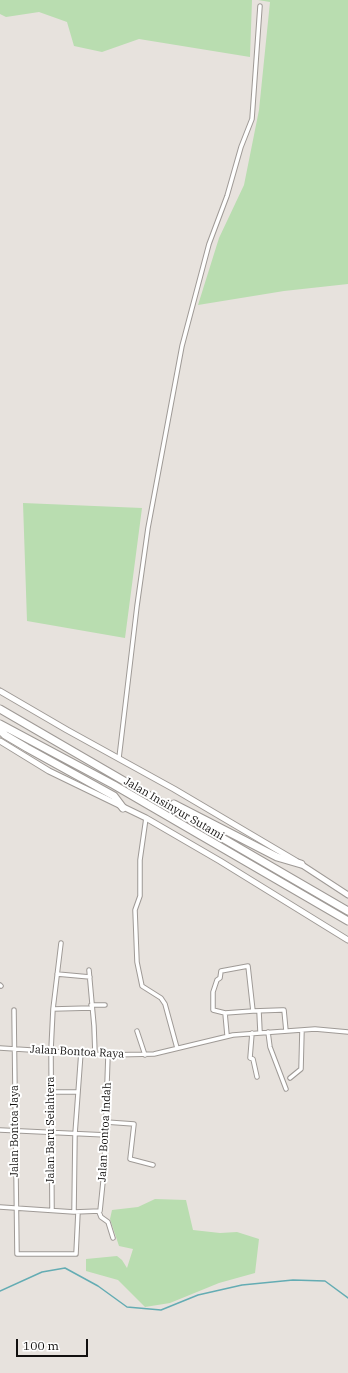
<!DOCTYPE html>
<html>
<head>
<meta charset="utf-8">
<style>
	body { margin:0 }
	#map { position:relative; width:348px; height:1373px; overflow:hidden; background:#e7e2dd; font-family:"IBM Plex Serif",serif }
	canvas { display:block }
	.scale { position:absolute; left:16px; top:1339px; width:72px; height:18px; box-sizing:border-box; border:2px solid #12100f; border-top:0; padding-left:5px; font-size:12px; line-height:14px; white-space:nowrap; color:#12100f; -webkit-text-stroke:3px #fff; paint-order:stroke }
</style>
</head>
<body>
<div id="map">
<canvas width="348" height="1373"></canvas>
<div class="scale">100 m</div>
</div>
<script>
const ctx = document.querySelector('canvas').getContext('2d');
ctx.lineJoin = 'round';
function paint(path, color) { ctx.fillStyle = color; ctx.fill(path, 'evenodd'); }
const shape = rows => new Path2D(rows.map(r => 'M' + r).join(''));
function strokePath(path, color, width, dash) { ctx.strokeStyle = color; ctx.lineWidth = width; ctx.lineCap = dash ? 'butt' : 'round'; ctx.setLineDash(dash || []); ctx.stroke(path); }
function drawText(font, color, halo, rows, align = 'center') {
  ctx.font = font + ' "IBM Plex Serif",serif'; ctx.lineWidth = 4; ctx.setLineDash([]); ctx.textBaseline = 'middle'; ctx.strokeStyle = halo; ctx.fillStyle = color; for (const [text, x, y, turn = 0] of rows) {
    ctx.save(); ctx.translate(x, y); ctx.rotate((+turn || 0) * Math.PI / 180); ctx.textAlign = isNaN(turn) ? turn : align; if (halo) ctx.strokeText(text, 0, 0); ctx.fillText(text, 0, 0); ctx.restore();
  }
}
const green = shape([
	[0,0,252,0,250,57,139,39,102,52,74,46,67,22,39,12,6,17,0,14],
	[258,0,348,0,348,284,284,291,198,305,219,238,244,185,259,110,270,2],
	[23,503,142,508,125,638,27,621],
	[155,1199,186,1200,193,1230,220,1233,237,1232,259,1239,255,1273,219,1283,170,1303,145,1307,118,1280,86,1271,86,1259,117,1256,122,1260,127,1268,133,1249,119,1246,110,1219,112,1210,138,1207]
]);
const stream = shape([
	[0,1291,42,1272,65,1268,98,1286,127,1307,161,1310,198,1295,242,1285,293,1280,325,1281,348,1298]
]);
const street = shape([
	[119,758,137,606,148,528,182,346,209,244,227,196,241,147,252,119,260,6],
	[146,818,140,860,140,896,135,910,137,962,142,986,161,998,165,1004,177,1048],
	[89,970,94,1026,95,1054],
	[57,974,90,977],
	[0,985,1,986],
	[91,1005,105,1005],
	[53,1009,91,1008],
	[14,1010,17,1254,76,1254,78,1212],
	[253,1011,248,966,221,971,220,978,217,980,213,992,213,1010,225,1013,253,1011,282,1010,284,1010,286,1031],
	[259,1011,260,1032],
	[225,1013,227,1035],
	[137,1031,145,1055],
	[268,1032,270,1047,286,1089],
	[252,1033,250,1058,253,1059,257,1077],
	[0,1048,108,1055,154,1054,233,1035,315,1029,348,1032],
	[290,1078,301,1069,302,1030],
	[51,1092,78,1092],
	[106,1122,134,1124,130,1159,153,1165],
	[0,1130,106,1135],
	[0,1207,74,1212,100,1211,104,1172,108,1055],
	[52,1209,51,1050,53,1009,61,943],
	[74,1212,75,1134,81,1052],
	[99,1212,101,1217,108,1222,113,1238]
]);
const secondary = shape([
	[0,691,67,730,174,789,296,861,348,895],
	[0,741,49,771,146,818,220,861,348,940]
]);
const highway = shape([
	[0,709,348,911],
	[0,724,114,785,348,921],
	[0,730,5,735,27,748,114,796,123,808],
	[174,804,277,857,301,864]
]);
const streetNames = [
	["Jalan Insinyur Sutami",174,809,30],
	["Jalan Bontoa Raya",77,1052,3],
	["Jalan Baru Seiahtera",51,1130,-90],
	["Jalan Bontoa Jaya",15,1131,-90],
	["Jalan Bontoa Indah",105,1132,-87]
];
paint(green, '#b9ddb0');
strokePath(stream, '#64acb3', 1.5);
strokePath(street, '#9f9a96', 5.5);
strokePath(secondary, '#9f9a96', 7);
strokePath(highway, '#9f9a96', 9);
strokePath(street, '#fff', 3.5);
strokePath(secondary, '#fff', 5);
strokePath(highway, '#fff', 7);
drawText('11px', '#12100f', '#fff', streetNames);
</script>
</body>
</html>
